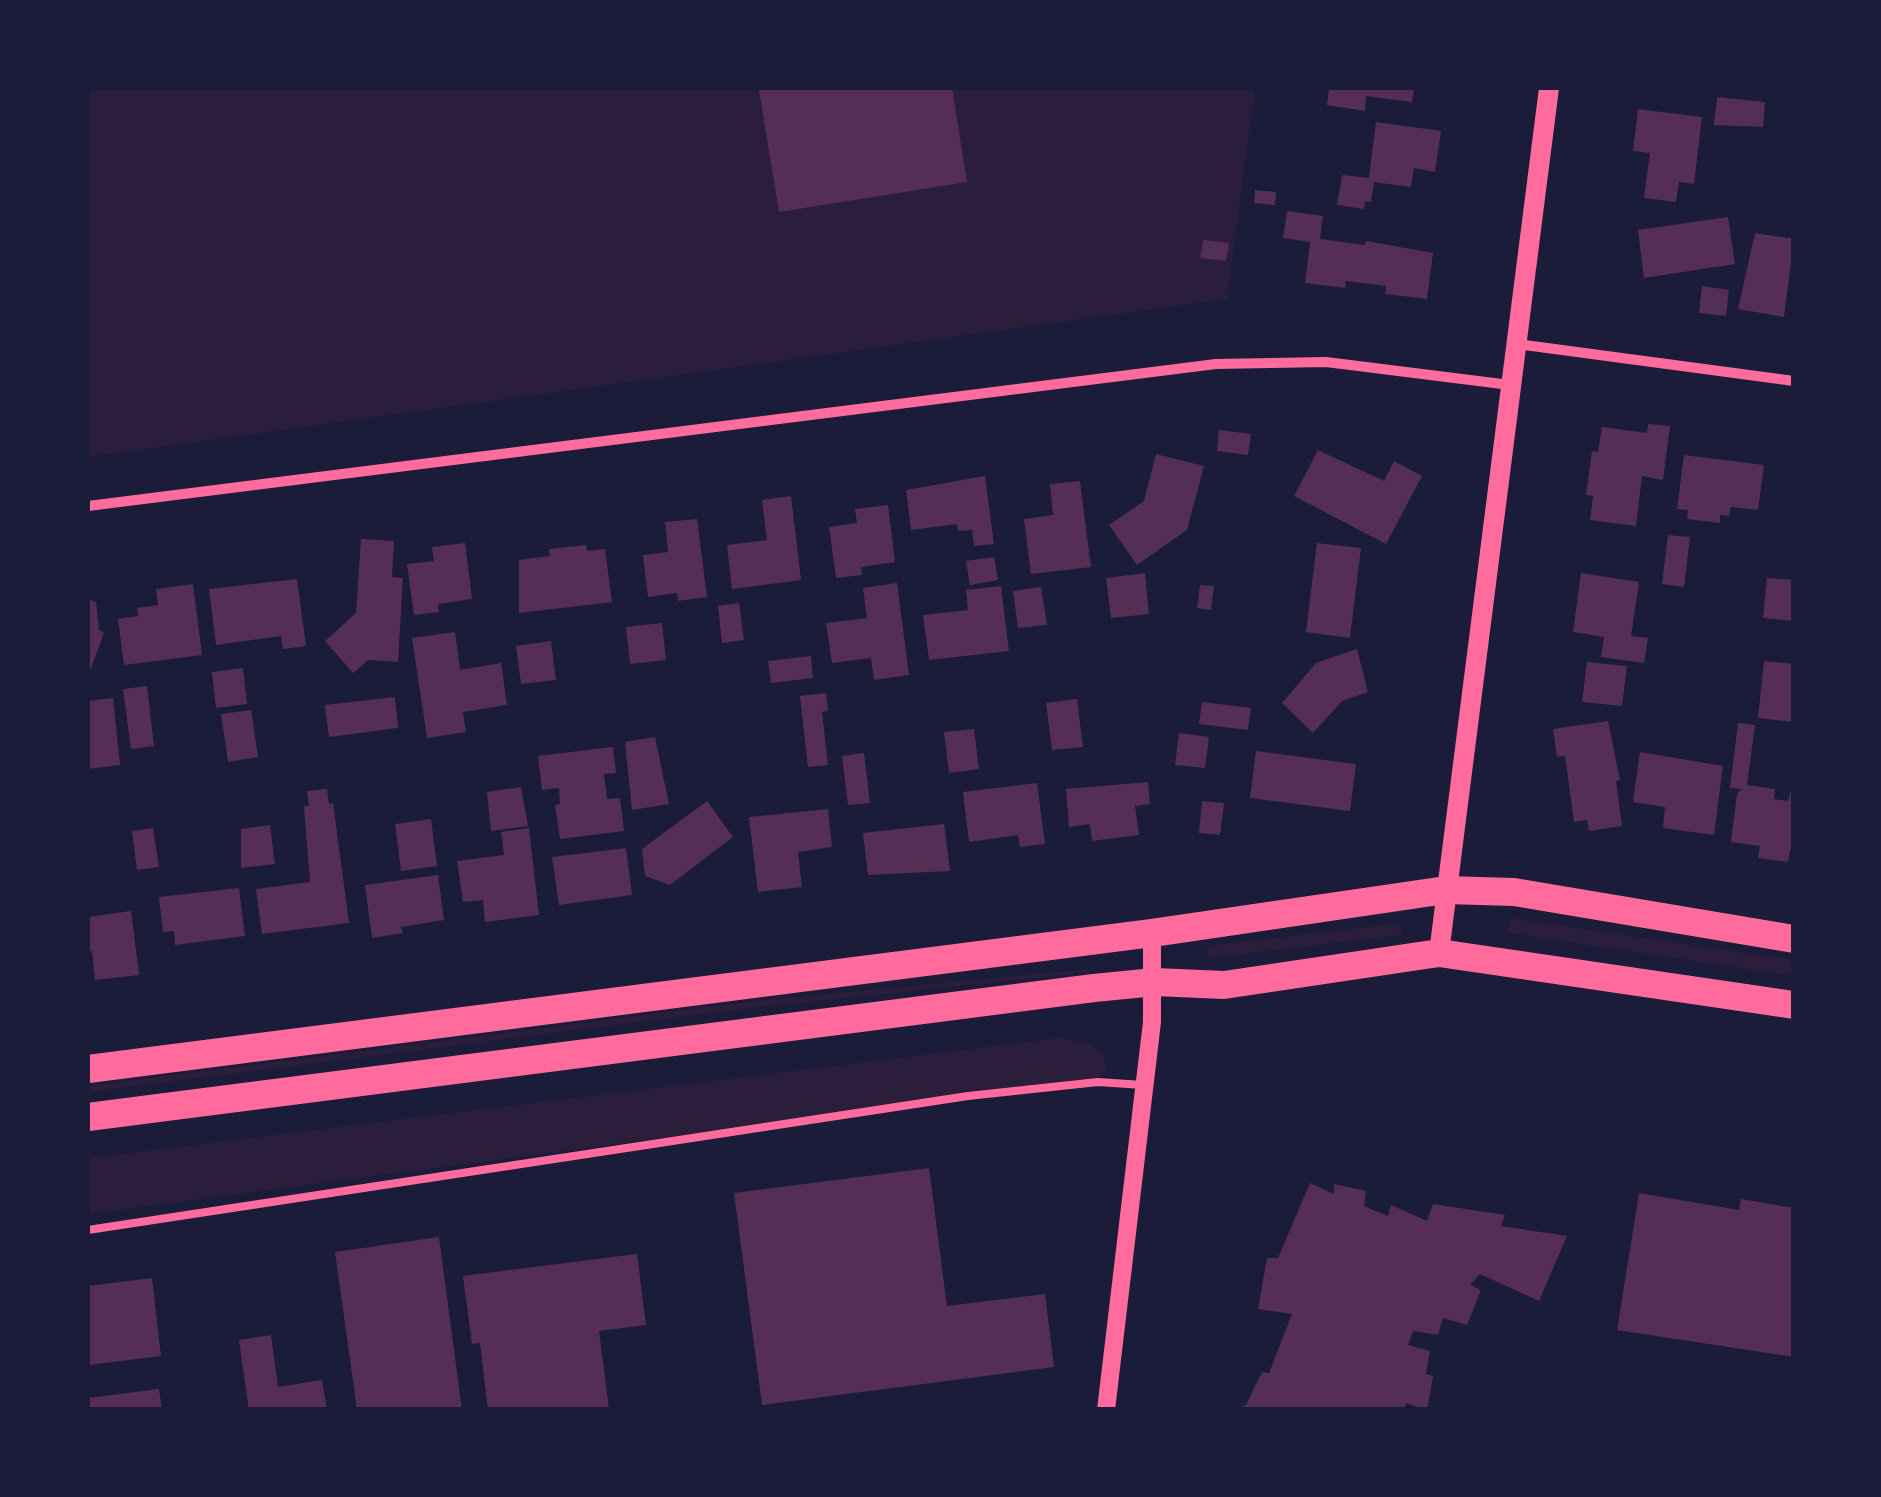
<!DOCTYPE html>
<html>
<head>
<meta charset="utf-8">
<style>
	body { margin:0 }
	#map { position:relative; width:1881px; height:1497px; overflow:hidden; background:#1b1b3a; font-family:"PT Sans",sans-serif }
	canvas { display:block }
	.frame { position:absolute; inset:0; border:90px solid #1b1b3a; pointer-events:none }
</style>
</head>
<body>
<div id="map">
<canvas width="1881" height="1497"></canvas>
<div class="frame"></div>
</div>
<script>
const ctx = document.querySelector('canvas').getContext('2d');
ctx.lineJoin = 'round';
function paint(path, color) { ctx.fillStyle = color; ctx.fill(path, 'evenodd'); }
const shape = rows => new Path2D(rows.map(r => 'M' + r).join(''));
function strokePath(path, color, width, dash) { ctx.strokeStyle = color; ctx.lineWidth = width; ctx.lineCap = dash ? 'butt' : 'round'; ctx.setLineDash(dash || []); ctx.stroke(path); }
const green = shape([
	[88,88,1255,88,1227,299,88,457],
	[1510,918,1793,960,1793,976,1509,933],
	[1401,923,1402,935,1209,958,1207,946],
	[1091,969,1091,972,749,1008,88,1092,88,1086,754,1001],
	[1059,1038,1087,1043,1103,1053,1107,1072,1094,1081,88,1214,88,1158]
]);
const building = shape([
	[778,88,952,88,967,182,779,212,759,90],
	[1329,88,1414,88,1412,102,1366,96,1365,111,1327,105],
	[1717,97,1765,102,1763,127,1714,125],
	[1638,109,1702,117,1694,184,1679,182,1676,202,1644,198,1650,153,1633,151],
	[1376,122,1441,131,1435,172,1414,168,1411,187,1374,182,1371,202,1365,201,1364,209,1337,205,1342,175,1369,178],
	[1255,190,1276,192,1275,205,1254,203],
	[1287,211,1323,216,1320,239,1365,245,1366,241,1433,253,1427,299,1385,294,1386,286,1346,281,1345,288,1305,283,1310,242,1283,238],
	[1728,217,1735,264,1644,278,1638,230],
	[1755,233,1794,239,1784,317,1738,309],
	[1203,240,1229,243,1226,261,1200,258],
	[1702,286,1729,290,1726,316,1699,313],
	[1648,424,1670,426,1663,480,1642,476,1636,526,1590,520,1593,496,1586,495,1592,451,1598,452,1602,427,1647,433],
	[1219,430,1251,434,1248,455,1217,451],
	[1318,450,1384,481,1394,461,1422,476,1386,544,1294,496],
	[1156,454,1204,466,1187,530,1137,565,1109,525,1144,501],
	[1684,455,1764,465,1758,510,1731,507,1729,516,1720,515,1720,523,1687,519,1688,510,1677,509],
	[985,476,994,544,974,546,972,530,958,531,957,524,911,530,906,490],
	[1080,481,1091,567,1031,574,1024,519,1053,515,1050,484],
	[791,496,801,580,732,589,727,545,767,540,762,500],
	[888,505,895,562,861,567,862,575,836,578,829,527,857,523,855,509],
	[697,519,707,597,678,601,677,593,648,597,643,555,668,552,665,522],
	[1668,535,1690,537,1684,587,1662,584],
	[361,539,394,541,392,577,403,578,398,662,368,660,353,673,325,641,356,613],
	[465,543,472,599,438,604,439,612,414,615,407,564,434,561,432,547],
	[1317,543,1361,548,1350,638,1306,632],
	[586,545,587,551,605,549,612,602,519,613,519,560,550,556,549,549],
	[994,557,998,580,970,585,966,561],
	[1145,573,1149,614,1111,618,1106,578],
	[1581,573,1639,582,1631,636,1648,638,1644,663,1601,657,1604,637,1573,632],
	[1767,578,1794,580,1794,621,1763,618],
	[297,579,306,646,283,649,281,636,216,645,209,589],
	[897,583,909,675,874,680,871,658,832,663,826,623,867,618,863,588],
	[193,584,202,655,124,665,118,619,138,616,137,608,158,605,156,589],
	[1200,585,1214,586,1211,610,1197,608],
	[1001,586,1009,651,929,660,923,615,968,610,966,590],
	[1041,587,1047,625,1018,628,1013,591],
	[88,599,96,602,99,630,104,633,88,676],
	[739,603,744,640,722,643,718,606],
	[662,623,666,660,630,664,626,627],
	[455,632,460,670,501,663,507,705,463,712,466,732,427,738,412,638],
	[551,641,556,680,521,684,516,646],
	[1357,649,1368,692,1342,701,1313,733,1282,703,1316,663],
	[811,656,813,678,771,683,768,661],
	[1764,661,1794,664,1794,722,1758,718],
	[1587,662,1627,666,1622,706,1582,702],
	[243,668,247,704,216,708,212,672],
	[147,686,154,746,131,749,123,689],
	[826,693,828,711,822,712,828,765,808,767,800,696],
	[395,697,398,728,329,737,325,705],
	[113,698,120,765,88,769,88,701],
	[1077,699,1083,747,1052,750,1046,703],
	[1202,702,1251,708,1248,730,1199,724],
	[251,710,258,757,228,762,221,714],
	[1608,721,1620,780,1616,781,1622,826,1589,831,1587,820,1574,822,1565,756,1557,757,1553,729],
	[1738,723,1755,725,1747,785,1775,789,1774,799,1788,801,1794,779,1794,850,1790,850,1788,862,1758,858,1760,846,1731,842,1737,794,1742,789,1730,788],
	[974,729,979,769,949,773,944,732],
	[1179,733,1209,737,1205,768,1175,765],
	[655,737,669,804,632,810,625,742],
	[613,747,616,773,604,774,607,799,620,798,624,831,560,839,555,805,560,804,559,788,542,790,538,756],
	[1256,751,1356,764,1350,811,1250,798],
	[1640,752,1723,766,1714,835,1663,828,1665,807,1633,802],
	[864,753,870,803,848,805,842,756],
	[1148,782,1150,804,1135,806,1139,835,1092,841,1090,824,1069,827,1066,789],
	[1037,783,1045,844,1020,847,1018,835,969,842,963,792],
	[521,787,528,826,491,831,487,792],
	[327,789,329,804,333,803,349,923,262,934,256,889,310,882,304,806,309,806,307,791],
	[707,801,733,837,670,885,645,876,642,849],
	[1202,801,1224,803,1220,835,1199,833],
	[828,809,832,847,798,852,802,887,758,892,749,817],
	[431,819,437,866,401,871,395,824],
	[944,824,950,871,868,875,863,833],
	[270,825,275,864,241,868,241,829],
	[153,828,159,867,137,870,132,831],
	[529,828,539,915,485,922,483,900,463,902,457,861,504,855,501,832],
	[626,848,632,895,559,905,552,857],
	[438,875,444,920,401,927,403,933,372,938,365,885],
	[239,888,245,936,175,945,174,931,163,932,159,897],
	[131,911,139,975,95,980,92,951,88,951,88,917],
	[929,1168,947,1306,1045,1294,1054,1367,762,1405,734,1193],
	[1310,1183,1334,1194,1334,1184,1366,1191,1364,1206,1388,1216,1391,1205,1427,1221,1433,1204,1505,1215,1501,1226,1567,1236,1539,1301,1480,1274,1470,1285,1481,1290,1467,1325,1443,1318,1438,1335,1413,1331,1408,1345,1430,1351,1426,1374,1433,1376,1427,1410,1406,1403,1404,1410,1234,1410,1246,1405,1262,1372,1269,1373,1292,1314,1258,1309,1267,1258,1278,1258],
	[1639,1193,1739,1210,1741,1199,1794,1208,1794,1357,1617,1330],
	[439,1237,462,1410,357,1410,335,1252],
	[637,1254,646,1325,599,1331,609,1409,488,1410,480,1343,472,1344,463,1276],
	[152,1278,161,1356,89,1365,88,1286],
	[271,1335,278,1387,322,1380,327,1410,249,1410,239,1340],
	[159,1389,162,1410,88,1410,88,1398]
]);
const service = shape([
	[88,1230,968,1096,1098,1082,1143,1085]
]);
const minor = shape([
	[1517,344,1794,381],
	[88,506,1216,364,1326,362,1510,385]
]);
const tertiary = shape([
	[1106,1410,1152,1022,1152,933]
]);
const secondary = shape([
	[1439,953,1549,88]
]);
const trunk = shape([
	[88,1069,1152,933,1446,890,1514,892,1794,939],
	[88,1117,1094,988,1155,982,1224,985,1439,953,1794,1005]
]);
paint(green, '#2a1e3b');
paint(building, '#542f53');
strokePath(service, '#ff6b9d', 8);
strokePath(minor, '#ff6b9d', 10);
strokePath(tertiary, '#ff6b9d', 18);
strokePath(secondary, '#ff6b9d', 20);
strokePath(trunk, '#ff6b9d', 28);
</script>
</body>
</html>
